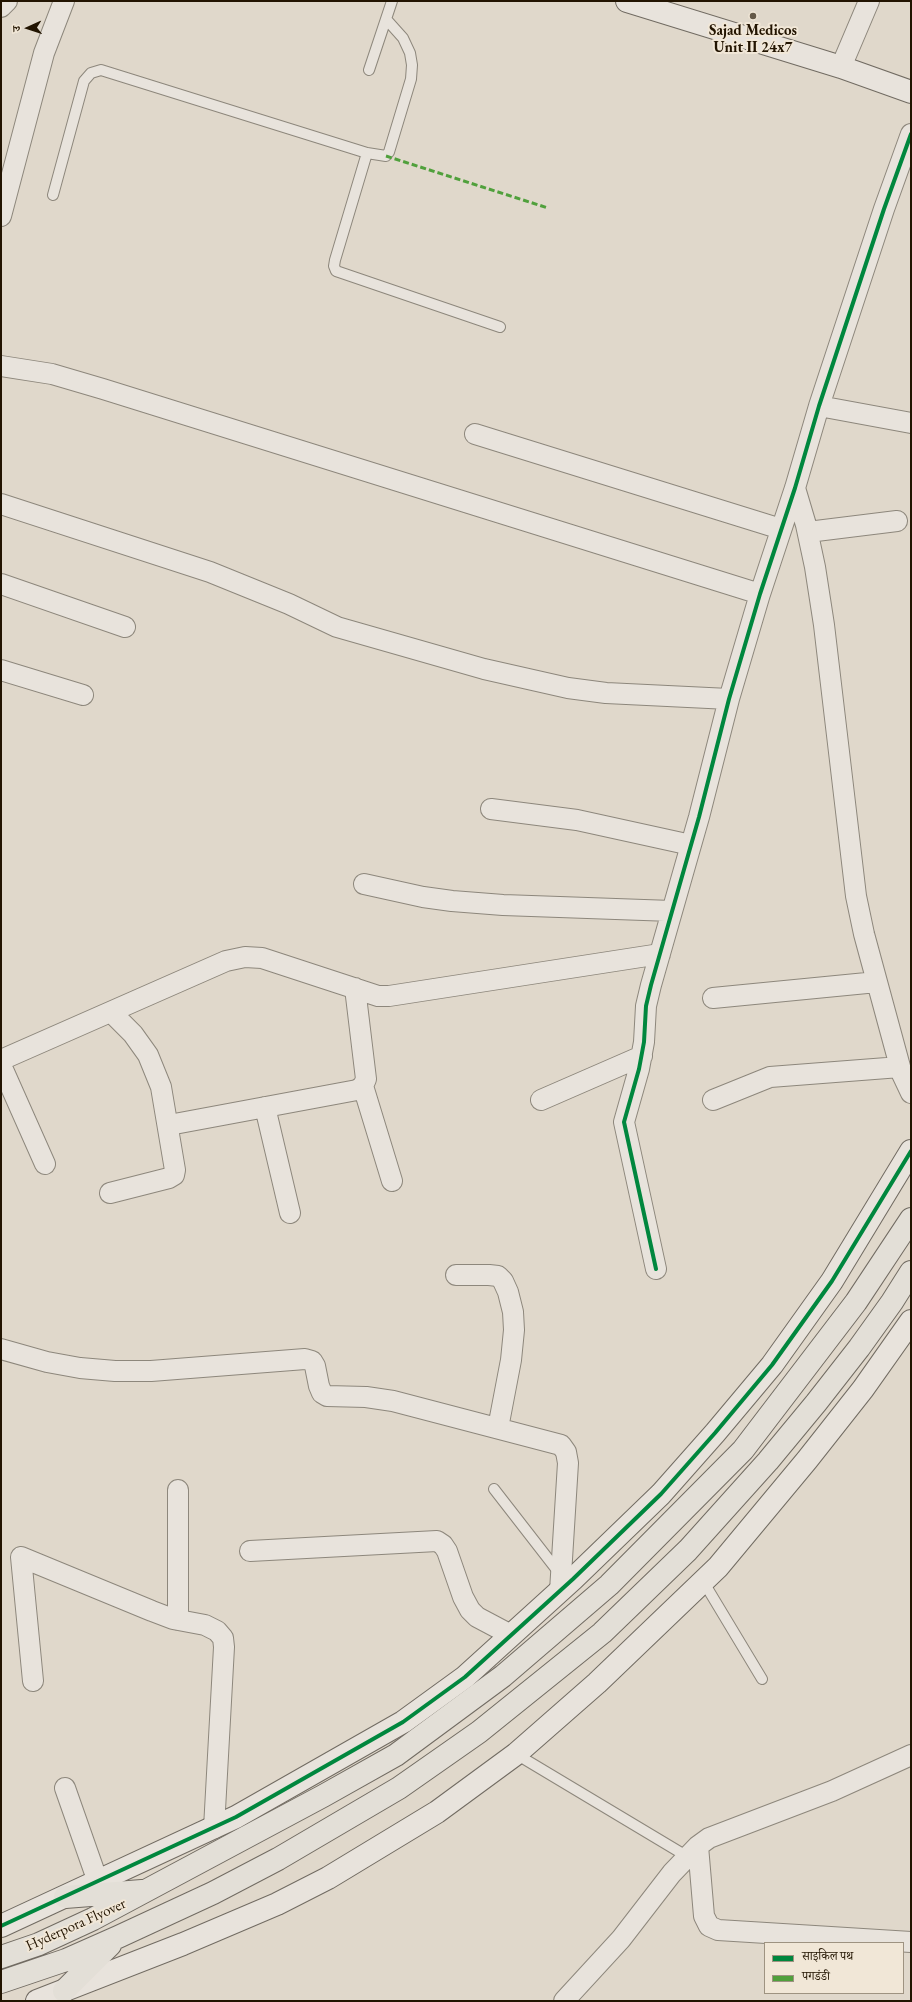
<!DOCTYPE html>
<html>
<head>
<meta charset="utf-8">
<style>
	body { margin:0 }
	#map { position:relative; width:912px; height:2002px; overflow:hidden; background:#e0d8cb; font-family:"EB Garamond","Noto Serif Devanagari",serif }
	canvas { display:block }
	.frame { position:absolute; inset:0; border:2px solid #221401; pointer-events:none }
	.legend { position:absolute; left:764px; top:1942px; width:140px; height:52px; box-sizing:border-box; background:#f1e7d7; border:1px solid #9e9381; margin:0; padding:5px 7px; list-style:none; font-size:12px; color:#221401 }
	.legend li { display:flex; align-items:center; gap:8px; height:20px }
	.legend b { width:20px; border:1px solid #9e9381 }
	.north { position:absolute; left:8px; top:8px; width:40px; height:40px; -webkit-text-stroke:3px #f1e7d7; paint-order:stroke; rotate:267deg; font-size:11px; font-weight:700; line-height:16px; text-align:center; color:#221401 }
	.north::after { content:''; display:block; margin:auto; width:14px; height:18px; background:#221401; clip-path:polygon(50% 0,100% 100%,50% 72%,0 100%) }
</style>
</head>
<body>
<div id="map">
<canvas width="912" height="2002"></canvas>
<div class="frame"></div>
<ul class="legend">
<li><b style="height:5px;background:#00873e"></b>साइकिल पथ</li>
<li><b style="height:5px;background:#50a03c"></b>पगडंडी</li>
</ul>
<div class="north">उ</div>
</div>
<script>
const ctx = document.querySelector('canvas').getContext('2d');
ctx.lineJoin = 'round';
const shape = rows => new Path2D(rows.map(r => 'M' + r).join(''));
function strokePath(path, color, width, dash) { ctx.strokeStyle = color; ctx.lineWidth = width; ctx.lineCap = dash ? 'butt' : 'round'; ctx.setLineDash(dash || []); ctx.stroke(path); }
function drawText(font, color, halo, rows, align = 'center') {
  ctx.font = font + ' "EB Garamond",serif'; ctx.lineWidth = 4; ctx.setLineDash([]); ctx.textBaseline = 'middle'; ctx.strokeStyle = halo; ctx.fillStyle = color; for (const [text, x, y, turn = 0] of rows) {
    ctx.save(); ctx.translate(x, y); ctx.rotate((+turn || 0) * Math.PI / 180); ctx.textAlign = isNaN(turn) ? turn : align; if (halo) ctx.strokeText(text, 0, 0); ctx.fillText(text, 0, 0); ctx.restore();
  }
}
const lane = shape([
	[369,70,392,1],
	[367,153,335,260,334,266,336,271,500,327],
	[53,195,84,81,91,73,101,70,367,153,386,156,389,152,411,79,412,65,410,53,403,38,386,19],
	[494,1489,560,1574],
	[703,1581,762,1679],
	[516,1754,688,1857]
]);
const street = shape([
	[1,7,7,1],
	[841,67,869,1],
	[1,216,44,53,64,1],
	[1,366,52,374,103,389,760,594],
	[819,406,911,423],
	[475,434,781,529],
	[795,488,806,525,815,567,824,625,856,896,864,934,902,1074,911,1093],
	[1,504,210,572,289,604,337,627,484,669,568,688,606,693,729,699],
	[808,532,897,521],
	[1,584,125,627],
	[1,670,83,695],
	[491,809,577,820,691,845],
	[364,884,423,897,452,901,503,905,672,911],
	[713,998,877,982],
	[1,1060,226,961,245,957,262,958,378,996,389,996,660,954],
	[1,1065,45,1164],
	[363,1086,392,1181],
	[541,1100,642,1056],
	[713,1100,770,1077,900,1067],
	[265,1107,290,1213],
	[169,1125,357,1090,363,1086,366,1079,355,988],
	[110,1193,169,1178,174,1175,175,1170,161,1087,148,1055,133,1034,111,1012],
	[656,1269,624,1122,639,1069,644,1042,646,1006,651,985,699,817,729,699,760,594,795,488,819,406,884,209,911,134],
	[456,1275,489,1275,498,1276,503,1281,508,1292,513,1312,514,1330,511,1360,498,1428],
	[1,1349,47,1362,80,1368,115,1371,151,1371,305,1359,312,1361,315,1366,319,1386,322,1393,327,1396,366,1397,393,1401,561,1445,566,1452,568,1463,560,1591],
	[178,1490,178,1620],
	[250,1551,437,1541,443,1545,447,1551,463,1597,470,1610,477,1617,511,1635],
	[33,1681,21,1557,152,1611,173,1619,205,1625,217,1631,223,1638,224,1647,214,1828],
	[65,1788,98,1882],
	[698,1846,704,1916,709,1926,718,1930,911,1942],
	[564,2001,621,1939,672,1873,698,1846,709,1838,832,1791,911,1755]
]);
const secondary = shape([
	[627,1,841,67,911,92],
	[1,1926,236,1817,403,1722,465,1677,573,1579,661,1494,715,1433,772,1365,832,1281,911,1151],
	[37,2001,183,1944,277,1904,328,1878,437,1812,516,1754,597,1683,718,1567,807,1460,863,1389,911,1321]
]);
const highway = shape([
	[65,1897,142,1891],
	[1,1957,39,1944,93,1919,323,1796,396,1755,503,1676,609,1585,743,1450,856,1302,911,1219],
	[1,1982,66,1960,118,1937,213,1893,278,1859,399,1788,479,1732,602,1633,688,1550,768,1461,816,1403,859,1348,892,1302,911,1272],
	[64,1991,110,1945]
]);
const quiet = shape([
	[386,156,548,208]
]);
const cycleway = shape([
	[656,1269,624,1122,639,1069,644,1042,646,1006,651,985,699,817,729,699,760,594,795,488,819,406,884,209,911,134],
	[1,1926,236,1817,403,1722,465,1677,573,1579,661,1494,715,1433,772,1365,832,1281,911,1151]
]);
const markers = [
	[753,16,4,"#645948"]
];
const poiNames = [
	["Sajad Medicos",753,31],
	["Unit II 24x7",753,48]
];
const streetNames = [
	["Hyderpora Flyover",76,1925,-24]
];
strokePath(lane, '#8d877c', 12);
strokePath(street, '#8d877c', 22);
strokePath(secondary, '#716b62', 24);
strokePath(highway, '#716b62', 24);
strokePath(lane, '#e8e3dc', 10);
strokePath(street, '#e8e3dc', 20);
strokePath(secondary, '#e8e3dc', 22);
strokePath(highway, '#e3dfd7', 22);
strokePath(quiet, '#50a03c', 3, [6, 3]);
strokePath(cycleway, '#00873e', 4);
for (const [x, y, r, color] of markers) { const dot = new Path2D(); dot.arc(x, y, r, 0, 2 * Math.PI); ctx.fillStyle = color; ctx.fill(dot); strokePath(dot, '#f1e7d7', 1.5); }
drawText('bold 15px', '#221401', '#f1e7d7', poiNames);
drawText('15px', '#221401', '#f1e7d7', streetNames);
</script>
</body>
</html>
